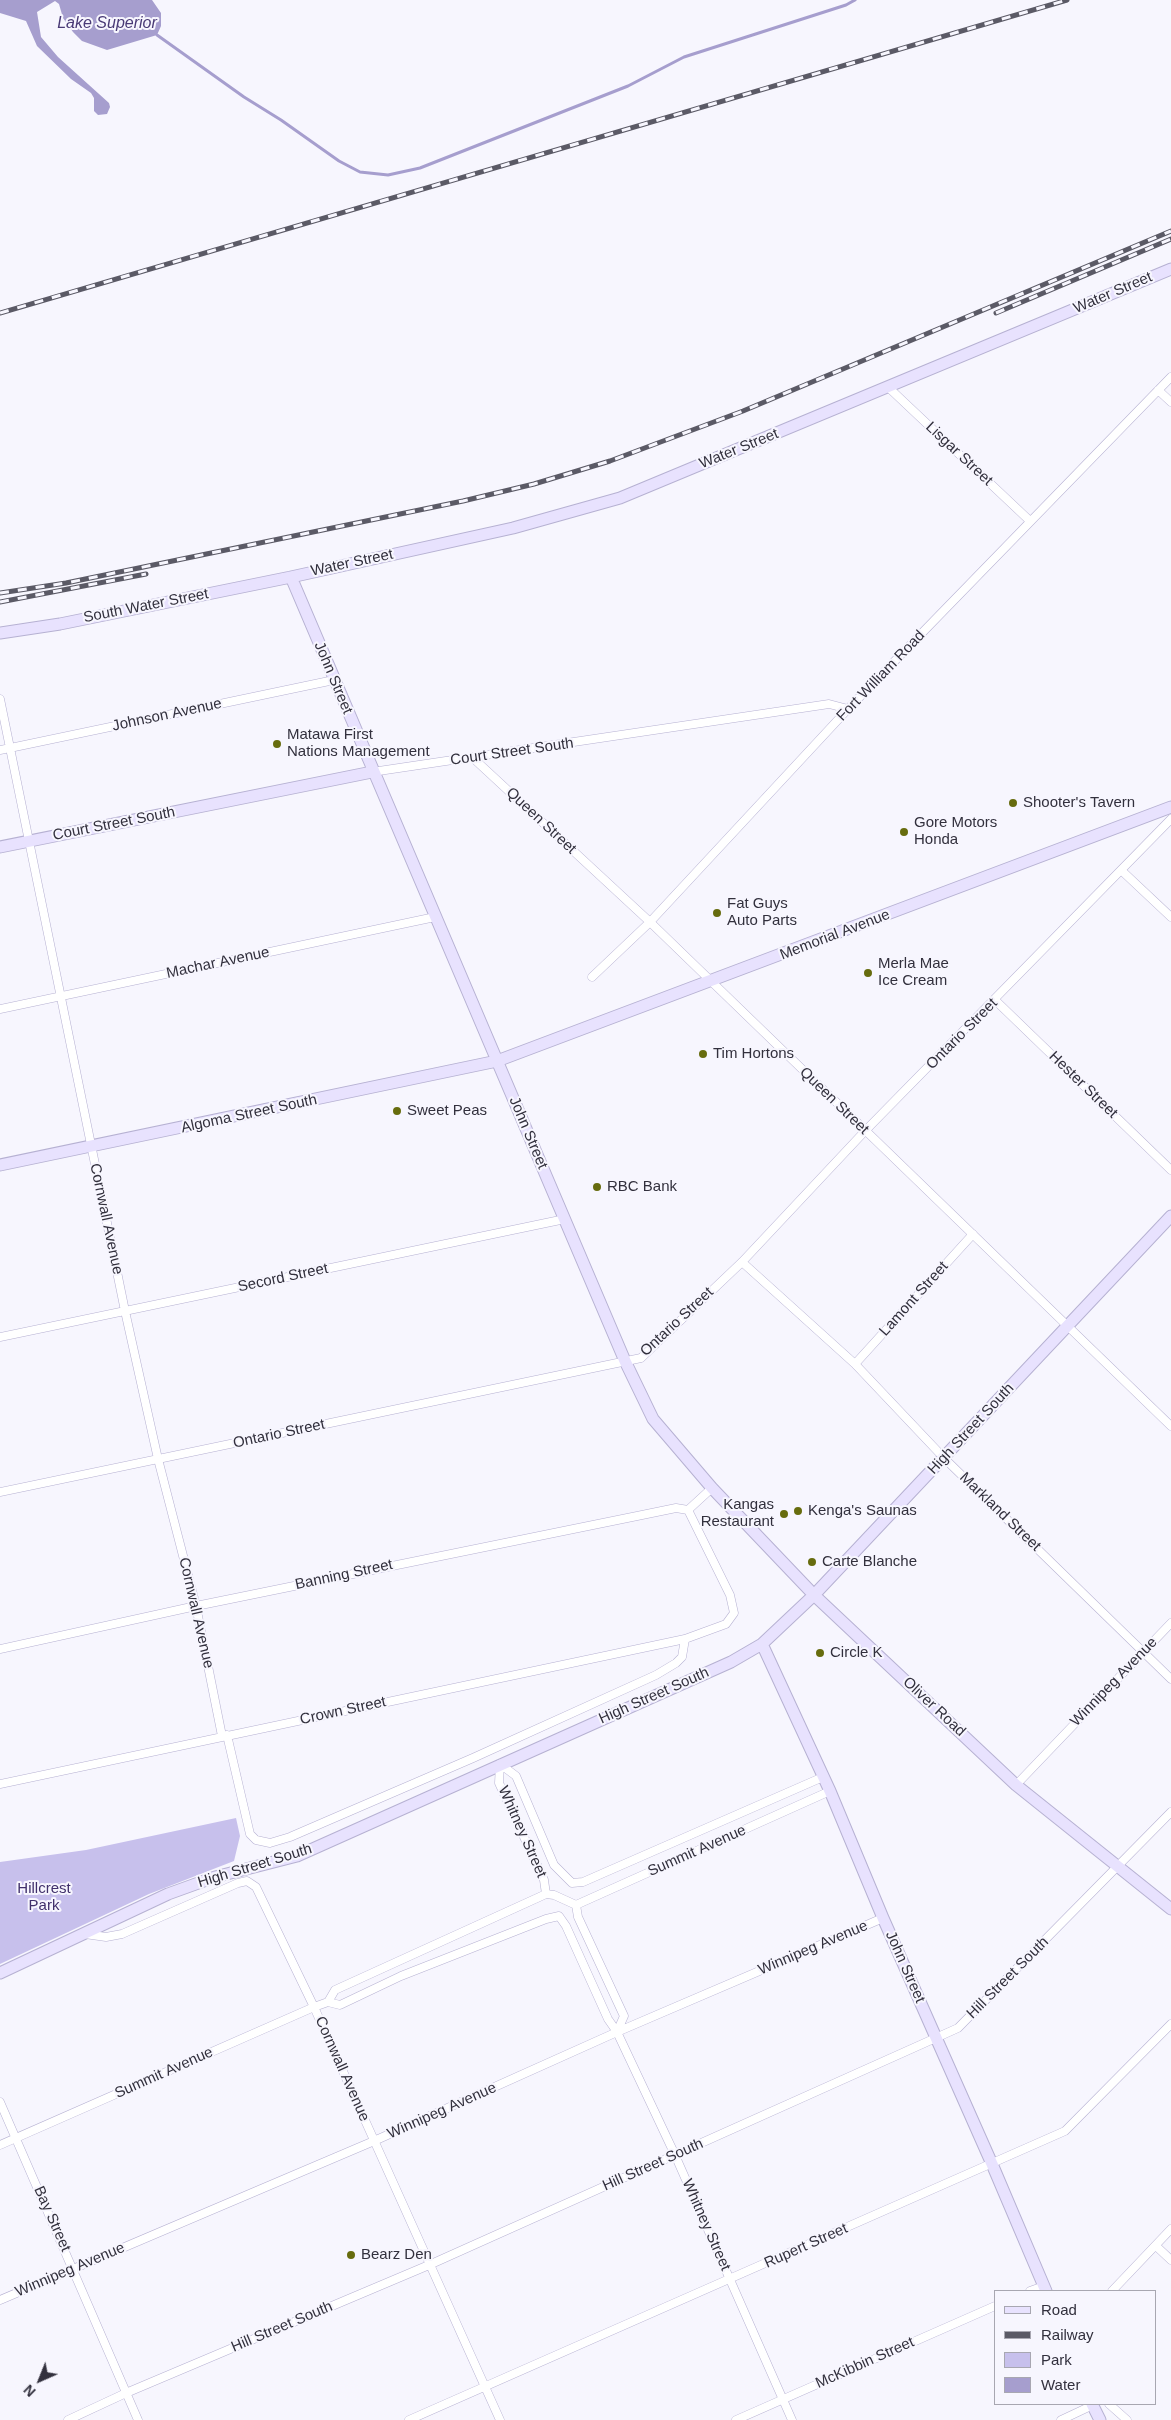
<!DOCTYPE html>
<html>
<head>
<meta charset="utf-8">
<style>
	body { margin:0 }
	#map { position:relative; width:1171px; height:2420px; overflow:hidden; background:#f7f6fe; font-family:Arial,sans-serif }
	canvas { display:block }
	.legend { position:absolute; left:994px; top:2290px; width:162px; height:115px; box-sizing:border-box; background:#f7f6fe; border:1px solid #a8a7b1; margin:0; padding:6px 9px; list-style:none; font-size:15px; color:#32303d }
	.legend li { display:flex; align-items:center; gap:10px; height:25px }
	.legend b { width:25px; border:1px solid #a8a7b1 }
	.north { position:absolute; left:15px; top:2355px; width:50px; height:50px; -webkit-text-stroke:4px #f7f6fe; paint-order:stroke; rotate:224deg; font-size:14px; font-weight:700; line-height:20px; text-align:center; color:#32303d }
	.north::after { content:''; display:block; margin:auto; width:18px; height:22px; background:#32303d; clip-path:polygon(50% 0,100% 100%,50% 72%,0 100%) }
</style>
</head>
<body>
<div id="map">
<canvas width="1171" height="2420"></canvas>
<ul class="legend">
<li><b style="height:6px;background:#e8e2fe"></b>Road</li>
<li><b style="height:6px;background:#5b5a66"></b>Railway</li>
<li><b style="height:14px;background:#c7c0ec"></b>Park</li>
<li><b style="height:14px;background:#a69ece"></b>Water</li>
</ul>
<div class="north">N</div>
</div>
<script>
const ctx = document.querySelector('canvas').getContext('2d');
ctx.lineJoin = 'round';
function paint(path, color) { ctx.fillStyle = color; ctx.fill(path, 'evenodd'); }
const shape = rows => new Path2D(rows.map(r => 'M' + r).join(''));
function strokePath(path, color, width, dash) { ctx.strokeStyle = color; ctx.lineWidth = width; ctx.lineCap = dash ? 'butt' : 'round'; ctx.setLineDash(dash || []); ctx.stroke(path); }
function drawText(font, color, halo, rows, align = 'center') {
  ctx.font = font + ' Arial,sans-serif'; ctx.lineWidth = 4; ctx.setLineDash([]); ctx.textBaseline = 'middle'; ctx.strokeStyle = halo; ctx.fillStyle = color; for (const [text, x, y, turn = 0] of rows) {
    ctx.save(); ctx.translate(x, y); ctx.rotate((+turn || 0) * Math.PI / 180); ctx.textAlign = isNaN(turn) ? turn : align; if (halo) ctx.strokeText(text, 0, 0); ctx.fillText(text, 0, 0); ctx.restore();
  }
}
const green = shape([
	[236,1818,240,1836,234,1861,149,1894,0,1964,0,1862,86,1850]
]);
const water = shape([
	[0,0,152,0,161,13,161,26,157,35,107,50,82,41,73,32,63,18,59,4,55,1,37,12,41,37,58,57,109,103,110,107,107,114,98,115,94,111,94,98,91,93,71,79,37,46,26,21,0,13]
]);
const stream = shape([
	[157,35,244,97,281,120,339,161,360,172,388,175,420,168,628,86,684,57,846,5,855,0]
]);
const street = shape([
	[888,387,1030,521],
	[1158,390,1171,402],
	[0,699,125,1311,158,1459,196,1606,222,1736],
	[0,750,334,680],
	[473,758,650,922,1171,1426],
	[372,772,829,704,848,709],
	[1121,870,1171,917],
	[592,977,650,922,848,709,1171,377],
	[995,1000,1171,1170],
	[0,1009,435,917],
	[742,1262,855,1364,944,1458,1171,1679],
	[0,1337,565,1219],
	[855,1364,973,1234],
	[0,1492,641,1358,742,1262,865,1131,1171,819],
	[688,1510,712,1488],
	[0,1649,196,1606,642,1515,676,1508,688,1510],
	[227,1735,250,1834,256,1840,270,1843,290,1837,473,1758,656,1675,676,1663,682,1657,685,1639],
	[500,1764,516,1776,554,1865,572,1883,583,1882,823,1777],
	[500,1764,499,1783,544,1880,546,1894],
	[0,1784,685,1639,726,1624,734,1613,730,1595,688,1510],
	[1016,1785,1171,1623],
	[546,1894,554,1895,576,1905],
	[85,1934,106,1937,122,1934,238,1883,247,1881,256,1887,314,2007,500,2420],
	[328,2002,335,1990,546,1894],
	[617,2032,624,2016,578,1917,576,1905,830,1791],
	[0,2102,138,2420],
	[0,2145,314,2007,328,2002,340,2005,401,1976,546,1919,559,1916,566,1926,608,2019,617,2032,675,2155,792,2420],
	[1156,2246,1171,2260],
	[1030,2291,1044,2286],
	[1112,2291,1171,2229],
	[0,2300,374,2141,617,2032,883,1918],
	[1109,2404,1127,2420],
	[68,2420,126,2393,429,2265,958,2028,1171,1812],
	[409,2420,1065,2131,1171,2024],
	[736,2420,995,2306],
	[1061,2420,1093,2405]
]);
const secondary = shape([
	[291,577,625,1361,653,1419,712,1488,814,1595,1016,1785,1171,1909],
	[0,633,60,624,291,577,513,528,620,498,1171,269],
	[0,847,372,772],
	[0,1165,497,1061,1171,807],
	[762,1644,830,1791,883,1918,992,2164,1046,2291],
	[0,1973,168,1894,215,1877,297,1856,731,1662,762,1644,814,1595,1171,1216],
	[1092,2404,1100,2420]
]);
const rail = shape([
	[0,313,1067,0],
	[996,313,1171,239],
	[0,593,66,583,463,501,534,484,610,461,743,411,1171,231],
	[0,602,146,574]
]);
const markers = [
	[277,744,5,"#676c0e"],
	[1013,803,5,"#676c0e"],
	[904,832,5,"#676c0e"],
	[717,913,5,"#676c0e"],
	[868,973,5,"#676c0e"],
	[703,1054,5,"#676c0e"],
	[397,1111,5,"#676c0e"],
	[597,1187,5,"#676c0e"],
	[798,1511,5,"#676c0e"],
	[784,1514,5,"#676c0e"],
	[812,1562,5,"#676c0e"],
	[820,1653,5,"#676c0e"],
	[351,2255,5,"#676c0e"]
];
const streetNames = [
	["Water Street",1113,293,-23],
	["Water Street",739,449,-22],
	["Lisgar Street",959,454,43],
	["Water Street",352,563,-12],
	["South Water Street",146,606,-11],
	["Fort William Road",881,676,-46],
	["John Street",333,678,67],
	["Johnson Avenue",167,715,-12],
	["Court Street South",512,752,-8],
	["Queen Street",541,821,43],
	["Court Street South",114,824,-11],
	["Memorial Avenue",835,935,-21],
	["Machar Avenue",218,963,-12],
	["Ontario Street",962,1034,-45],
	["Hester Street",1083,1085,44],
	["Queen Street",834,1101,44],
	["Algoma Street South",249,1114,-12],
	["John Street",528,1133,67],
	["Cornwall Avenue",106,1219,78],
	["Secord Street",283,1278,-12],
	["Lamont Street",914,1299,-48],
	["Ontario Street",677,1322,-43],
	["High Street South",971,1429,-47],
	["Ontario Street",279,1434,-12],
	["Markland Street",1000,1512,44],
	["Banning Street",344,1575,-12],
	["Cornwall Avenue",196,1613,77],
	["Winnipeg Avenue",1114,1682,-46],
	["High Street South",654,1696,-24],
	["Oliver Road",934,1707,43],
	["Crown Street",343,1711,-12],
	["Whitney Street",522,1832,66],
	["Summit Avenue",697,1851,-24],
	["High Street South",255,1866,-17],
	["Winnipeg Avenue",813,1948,-23],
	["John Street",905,1967,66],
	["Hill Street South",1008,1978,-45],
	["Cornwall Avenue",342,2069,66],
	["Summit Avenue",164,2073,-24],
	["Winnipeg Avenue",442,2111,-24],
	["Hill Street South",653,2165,-24],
	["Bay Street",52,2219,66],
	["Whitney Street",706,2225,66],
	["Rupert Street",806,2246,-24],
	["Winnipeg Avenue",70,2270,-23],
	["Hill Street South",282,2327,-23],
	["McKibbin Street",865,2363,-24]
];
const poiNames = [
	["Matawa First",287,735],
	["Nations Management",287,752],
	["Shooter's Tavern",1023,803],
	["Gore Motors",914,823],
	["Honda",914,840],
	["Fat Guys",727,904],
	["Auto Parts",727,921],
	["Merla Mae",878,964],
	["Ice Cream",878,981],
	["Tim Hortons",713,1054],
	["Sweet Peas",407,1111],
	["RBC Bank",607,1187],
	["Kangas",774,1505,"right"],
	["Restaurant",774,1522,"right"],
	["Kenga's Saunas",808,1511],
	["Carte Blanche",822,1562],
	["Circle K",830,1653],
	["Bearz Den",361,2255]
];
const parkNames = [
	["Hillcrest",44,1889],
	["Park",44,1906]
];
const waterNames = [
	["Lake Superior",107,24]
];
paint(green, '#c7c0ec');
paint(water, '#a69ece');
strokePath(stream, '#a69ece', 3);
strokePath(street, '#b6b1d2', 9);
strokePath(secondary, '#b6b1d2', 13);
strokePath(street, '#fff', 8);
strokePath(secondary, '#e8e2fe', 11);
strokePath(rail, '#5b5a66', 5);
strokePath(rail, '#f7f6fe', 3, [9]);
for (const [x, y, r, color] of markers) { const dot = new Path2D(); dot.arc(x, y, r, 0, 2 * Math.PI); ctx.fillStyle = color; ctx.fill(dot); strokePath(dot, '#f7f6fe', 2); }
drawText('15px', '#32303d', '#f7f6fe', streetNames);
drawText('15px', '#32303d', '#f7f6fe', poiNames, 'left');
drawText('15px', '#40306b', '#f7f6fe', parkNames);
drawText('italic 16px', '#493a76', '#f7f6fe', waterNames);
</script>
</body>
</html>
